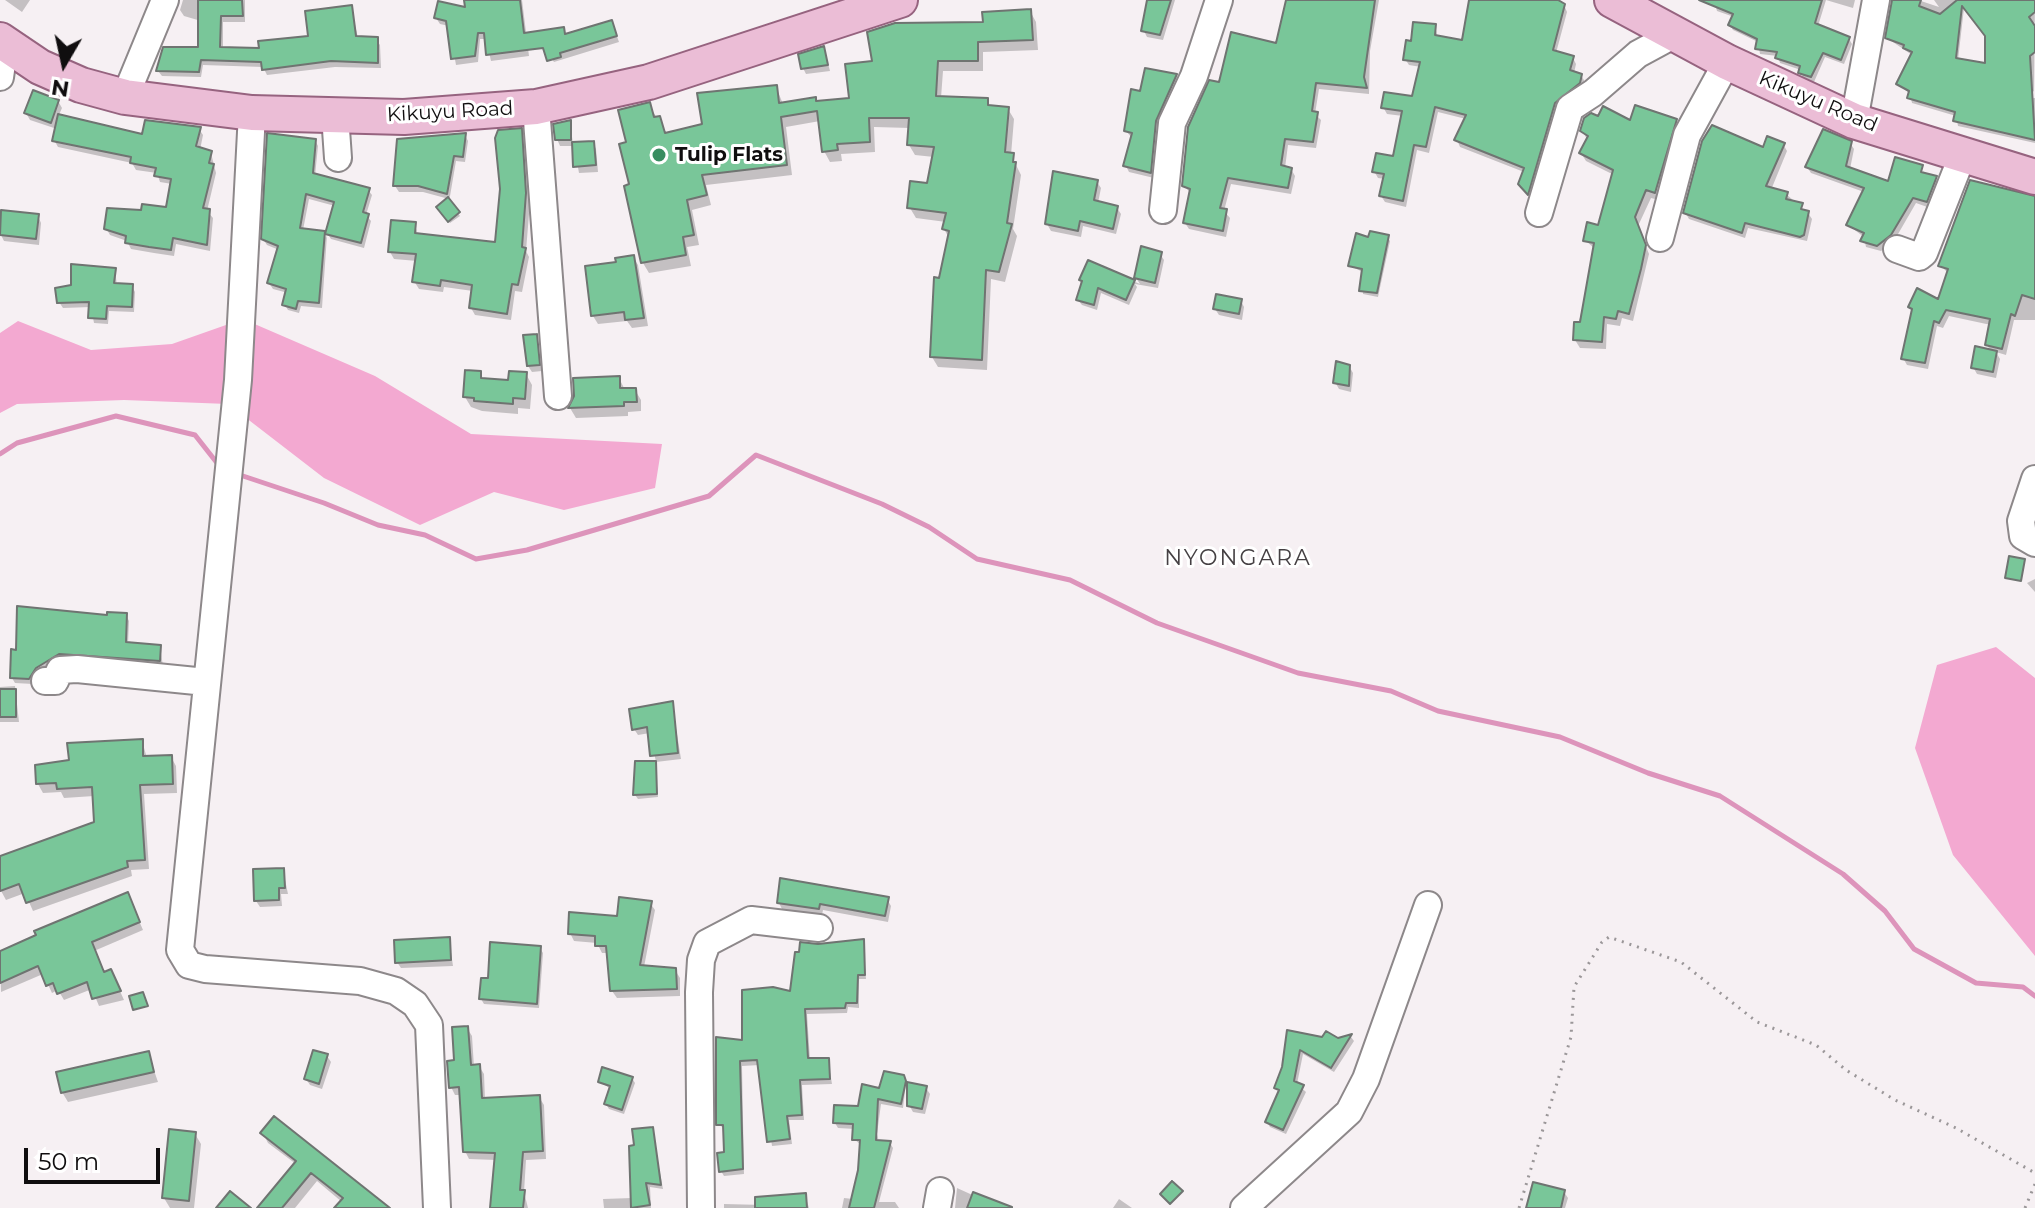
<!DOCTYPE html>
<html>
<head>
<meta charset="utf-8">
<style>
	body { margin:0 }
	#map { position:relative; width:2035px; height:1208px; overflow:hidden; background:#f6f0f3; font-family:Montserrat,sans-serif }
	canvas { display:block }
	.north { position:absolute; left:24px; top:24px; width:80px; height:80px; -webkit-text-stroke:6px #fff; paint-order:stroke; rotate:189deg; font-size:22px; font-weight:700; line-height:32px; text-align:center; color:#100e0f }
	.north::after { content:''; display:block; margin:auto; width:28px; height:36px; background:#100e0f; clip-path:polygon(50% 0,100% 100%,50% 72%,0 100%) }
	.scale { position:absolute; left:24px; top:1148px; width:136px; height:36px; box-sizing:border-box; border:4px solid #100e0f; border-top:0; padding-left:10px; font-size:24px; line-height:28px; white-space:nowrap; color:#100e0f; -webkit-text-stroke:6px #fff; paint-order:stroke }
</style>
</head>
<body>
<div id="map">
<canvas width="2035" height="1208"></canvas>
<div class="north">N</div>
<div class="scale">50 m</div>
</div>
<script>
const ctx = document.querySelector('canvas').getContext('2d');
ctx.lineJoin = 'round';
function paint(path, color) { ctx.fillStyle = color; ctx.fill(path, 'evenodd'); }
const shape = rows => new Path2D(rows.map(r => 'M' + r).join(''));
function strokePath(path, color, width, dash) { ctx.strokeStyle = color; ctx.lineWidth = width; ctx.lineCap = dash ? 'butt' : 'round'; ctx.setLineDash(dash || []); ctx.stroke(path); }
function drawText(font, color, halo, rows, align = 'center') {
  ctx.font = font + ' Montserrat,sans-serif'; ctx.lineWidth = 6; ctx.setLineDash([]); ctx.textBaseline = 'middle'; ctx.strokeStyle = halo; ctx.fillStyle = color; for (const [text, x, y, turn = 0] of rows) {
    ctx.save(); ctx.translate(x, y); ctx.rotate((+turn || 0) * Math.PI / 180); ctx.textAlign = isNaN(turn) ? turn : align; if (halo) ctx.strokeText(text, 0, 0); ctx.fillText(text, 0, 0); ctx.restore();
  }
}
const forest = shape([
	[243,319,375,376,471,434,662,444,655,488,564,510,494,492,420,525,324,478,228,404,124,400,17,404,0,413,0,333,18,321,91,350,172,344],
	[1996,647,2035,678,2035,956,1953,855,1915,748,1937,665]
]);
const shadow = shape([
	[5,0,30,0,22,12],
	[183,0,245,0,245,22,223,22,223,49,262,51,310,37,351,7,358,38,376,39,380,45,381,68,335,67,267,75,263,67,203,65,201,77,162,76,158,71,200,49,201,21,184,16,180,10],
	[479,0,522,0,529,56,491,61,486,39,480,39,478,62,456,65,449,26,440,24,436,18,467,10],
	[1149,0,1175,0,1163,40,1147,37,1144,31],
	[1287,0,1379,0,1370,51,1369,94,1319,89,1315,114,1321,120,1316,148,1288,145,1285,168,1291,169,1295,176,1291,194,1231,184,1224,211,1230,218,1226,237,1189,229,1185,223,1191,193,1184,186,1221,84,1277,45],
	[1470,0,1554,0,1564,5,1567,12,1556,53,1573,58,1576,64,1574,73,1581,75,1585,82,1583,89,1531,199,1520,184,1524,172,1460,147,1457,140,1466,119,1438,112,1429,153,1417,150,1406,207,1385,202,1381,196,1385,179,1378,178,1374,171,1394,159,1403,116,1387,114,1383,107,1413,98,1421,67,1409,65,1405,59,1413,43,1435,26,1438,38,1463,43],
	[1714,0,1855,0,1853,8,1826,0,1818,26,1849,39,1852,44,1844,64,1825,57,1814,82,1803,78,1801,70,1780,63,1778,56,1760,54,1758,42,1733,30,1730,25,1734,17,1717,11],
	[1893,0,1918,0,1939,7,1934,0,2035,0,2034,91,2024,99,2035,98,2035,143,1958,126,1956,116,1912,103,1910,94,1898,84,1912,55,1887,38],
	[1964,8,1987,37,1987,65,1958,60],
	[1030,11,1036,22,1038,50,983,52,983,71,943,71,941,98,987,100,991,107,1008,109,1014,119,1011,155,1021,175,1013,229,1017,236,1005,282,991,279,987,370,938,367,932,357,949,238,944,229,946,222,916,218,910,208,928,185,934,157,915,155,909,145,910,128,874,127,875,152,841,154,842,161,830,162,824,151,820,121,786,127,792,175,706,185,711,205,692,210,699,245,687,247,691,266,649,273,643,263,626,187,631,186,628,144,649,105,667,134,704,125,776,87,783,104,851,100,875,63],
	[614,28,619,42,554,62,550,56,563,29,567,36],
	[824,48,830,71,806,74,803,68],
	[1176,76,1179,82,1154,178,1129,172,1126,166,1132,138,1126,131,1141,93],
	[58,101,62,108,58,117,143,137,199,129,203,135,200,150,211,153,216,173,207,211,213,218,210,251,176,244,174,256,154,253,131,249,127,241,110,235,106,228,143,212,167,209,172,184,160,182,157,173,136,170,132,163,58,147,54,140,57,129,30,120,26,113],
	[1676,121,1681,129,1659,200,1651,198,1638,226,1649,254,1633,321,1622,318,1620,326,1607,324,1606,349,1580,348,1575,340,1595,249,1585,240,1600,227,1614,175,1586,161,1581,153,1587,139,1582,131,1631,122],
	[570,122,573,144,593,143,596,149,598,172,579,173,574,146,560,146,557,139],
	[520,130,525,138,530,202,526,251,529,257,522,292,515,291,511,320,475,315,471,308,473,291,444,287,443,292,419,289,414,281,417,261,394,259,390,252,415,224,418,236,497,244],
	[465,135,468,141,465,162,456,161,449,202,460,216,450,223,438,208,449,199,423,192,399,192,395,186],
	[315,140,318,146,315,176,368,190,372,195,366,215,371,221,364,248,331,239,327,233,335,206,309,199,303,230,324,233,326,238,327,235,322,308,301,306,299,313,288,310,285,305,288,293,273,289,269,283,279,250,267,245,263,239],
	[1850,143,1854,149,1850,169,1889,184,1921,166,1920,182,1923,170,1924,175,1936,178,1939,184,1930,208,1916,203,1894,241,1881,251,1866,247,1864,237,1848,225,1864,192,1811,173,1807,167],
	[1783,144,1787,151,1771,190,1786,194,1808,213,1812,219,1807,241,1748,228,1745,238,1689,219,1685,212,1764,149],
	[1097,182,1101,188,1098,203,1117,208,1121,214,1116,234,1083,226,1081,237,1051,231,1047,224],
	[2035,197,2035,320,2014,320,2006,355,1996,352,2000,359,1996,378,1977,374,1973,367,1991,352,1987,345,1991,325,1949,316,1943,328,1937,326,1928,369,1907,365,1903,358,1913,313,1910,307,1939,301,1949,274,1941,266],
	[38,216,41,223,39,245,4,241,1,235],
	[1387,237,1390,241,1378,297,1363,294,1363,272,1350,266,1370,240],
	[1160,254,1164,260,1158,288,1135,284,1137,287,1129,305,1101,293,1097,310,1082,305,1078,300,1081,280,1089,262,1140,284,1136,278],
	[633,257,638,265,648,326,632,328,627,321,598,324,593,316,587,267,618,263],
	[115,270,117,286,132,286,135,292,134,312,109,311,108,324,94,323,91,307,63,308,59,302,73,287],
	[1241,301,1244,307,1242,320,1219,315,1215,309],
	[536,336,542,371,532,372,528,366],
	[1349,366,1353,373,1351,392,1339,389,1335,382],
	[480,373,484,380,510,382,526,374,532,385,530,409,518,408,518,414,482,411,471,407,465,397],
	[619,378,624,388,635,390,641,400,641,411,628,412,628,416,576,418,570,408,576,396],
	[2035,579,2035,592,2027,583],
	[126,615,129,621,128,644,160,647,163,666,39,673,33,684,15,683,12,678,18,652,109,617],
	[15,686,19,722,0,722,0,687],
	[672,703,681,759,656,762,650,733,638,735,634,729],
	[142,741,147,758,171,757,176,766,177,793,144,794,149,869,131,870,132,876,33,911,25,893,6,900,0,889,0,859,96,823,94,796,64,798,61,792,43,793,38,784,71,762],
	[655,763,658,797,638,799,635,795],
	[283,870,288,894,281,894,282,906,260,907,256,901],
	[887,899,891,906,888,922,823,910,822,915,782,909,779,903],
	[131,902,143,930,94,951,104,974,115,980,124,1000,99,1006,92,989,64,1000,58,990,52,993,43,974,1,992,0,953],
	[650,903,655,910,644,967,675,970,680,978,680,996,617,998,612,991,608,953,602,953,597,943,574,941,570,933,619,918],
	[449,939,453,966,401,968,397,962],
	[863,941,866,979,859,979,859,1008,848,1007,847,1013,807,1014,810,1060,828,1060,832,1084,802,1085,804,1120,789,1120,792,1144,772,1146,760,1065,742,1066,744,1174,724,1176,721,1171,726,1154,725,1129,718,1124,744,1042,792,993,818,946],
	[540,948,543,953,539,1008,484,1004,481,999,490,981],
	[467,1028,472,1036,474,1067,479,1066,484,1074,485,1100,539,1097,544,1105,546,1159,526,1160,524,1192,528,1208,492,1208,496,1160,469,1159,465,1151,461,1095,455,1095,451,1087],
	[1288,1032,1323,1039,1351,1037,1354,1041,1334,1072,1303,1054,1297,1084,1306,1092,1286,1134,1270,1127,1267,1122,1279,1093,1276,1088,1284,1068],
	[148,1053,158,1082,68,1102,62,1092],
	[327,1056,331,1062,322,1089,310,1085,306,1079],
	[903,1077,906,1083,903,1108,881,1104,877,1134,879,1142,890,1143,893,1148,879,1202,895,1202,899,1208,842,1208,844,1198,853,1199,861,1145,854,1139,855,1129,838,1128,835,1123],
	[632,1078,635,1083,624,1114,609,1109,606,1104,611,1089,600,1082],
	[926,1088,930,1094,925,1114,913,1112,909,1105],
	[652,1129,663,1189,650,1187,651,1208,604,1208,603,1199,632,1198,636,1147],
	[263,1133,387,1208,337,1208,342,1202,317,1181,295,1208,259,1208,296,1164,268,1143],
	[195,1134,201,1144,194,1208,170,1208,164,1198],
	[957,1188,999,1207,1000,1208,955,1208],
	[1564,1192,1568,1198,1565,1208,1530,1208],
	[805,1195,809,1208,724,1208,724,1204,764,1205],
	[1119,1199,1132,1208,1113,1208]
]);
const stream = shape([
	[0,454,17,443,116,416,195,435,221,468],
	[243,476,324,503,378,525,425,535,476,559,527,550,709,496,756,455,882,504,929,527,977,559,1070,580,1157,623,1298,673,1391,691,1438,711,1560,737,1648,773,1720,796,1843,874,1885,911,1914,949,1976,983,2023,987,2035,996]
]);
const building = shape([
	[198,0,242,0,243,16,221,16,220,47,259,48,258,41,308,36,305,11,352,5,356,36,378,37,378,63,331,61,262,70,261,62,201,60,199,72,156,71,163,47,198,47,198,0],
	[464,0,520,0,524,33,564,27,565,34,612,20,617,36,560,53,561,57,547,61,543,48,486,55,484,33,478,33,475,56,451,59,446,21,434,18,438,1,465,7,464,0],
	[1147,0,1171,0,1160,35,1141,31,1147,0],
	[1286,0,1375,0,1364,77,1367,88,1316,83,1312,111,1318,112,1313,142,1285,139,1281,165,1292,168,1288,188,1228,178,1220,208,1227,209,1223,231,1183,223,1190,189,1182,186,1188,127,1209,80,1219,82,1231,32,1276,43,1286,0],
	[1469,0,1558,0,1565,4,1553,50,1574,56,1570,70,1582,74,1580,83,1555,103,1528,195,1518,184,1524,168,1454,140,1466,115,1435,107,1426,147,1414,145,1403,201,1379,196,1384,174,1372,172,1376,153,1393,156,1402,111,1381,108,1384,92,1412,96,1420,62,1403,60,1406,40,1411,41,1413,22,1436,24,1435,35,1462,40,1469,0],
	[1699,0,1822,0,1815,23,1850,37,1841,60,1823,53,1811,77,1798,73,1800,66,1775,58,1777,52,1755,49,1757,39,1728,25,1733,14,1699,0],
	[1892,0,1921,0,1919,6,1940,14,1957,0,2035,0,2035,12,2029,17,2035,26,2035,52,2030,56,2035,140,1953,121,1955,112,1907,98,1909,91,1896,84,1912,52,1903,48,1904,45,1885,38,1892,0],
	[1962,6,1985,36,1985,63,1956,58,1962,6],
	[1031,9,1033,40,978,42,978,61,938,61,936,96,988,98,988,105,1009,107,1005,152,1014,153,1013,162,1016,162,1007,223,1012,224,999,272,986,270,982,360,930,357,934,277,939,278,949,231,942,229,946,213,907,208,910,181,927,183,934,147,907,145,909,118,869,118,870,142,837,144,838,150,822,152,817,111,781,117,787,165,702,175,707,195,687,200,694,235,683,237,686,255,641,263,624,186,629,184,619,144,626,142,618,110,650,102,654,117,660,116,665,133,702,124,697,93,777,85,779,103,816,97,816,101,849,98,845,64,872,61,867,32,895,23,983,22,982,12,1031,9],
	[824,46,828,65,801,69,798,54,824,46],
	[1145,68,1177,74,1156,121,1151,173,1123,166,1132,133,1124,131,1131,89,1140,91,1145,68],
	[33,90,59,100,51,123,24,113,33,90],
	[1635,105,1677,119,1655,193,1646,190,1635,217,1646,245,1641,269,1629,314,1618,311,1616,319,1604,317,1602,342,1573,340,1574,322,1580,322,1594,243,1583,241,1587,222,1598,225,1613,170,1579,153,1588,136,1580,131,1584,118,1591,113,1598,116,1603,106,1630,120,1635,105],
	[58,114,142,134,145,120,201,127,196,146,212,151,209,163,214,164,203,208,210,209,207,245,173,238,171,250,149,247,125,243,126,236,104,229,107,208,141,210,142,204,166,207,171,179,154,176,156,168,130,163,131,157,52,141,58,114],
	[571,120,571,140,555,140,553,124,571,120],
	[1712,125,1763,147,1767,136,1785,143,1766,186,1788,192,1786,199,1803,203,1801,209,1809,211,1804,235,1800,237,1745,223,1742,233,1683,213,1702,141,1712,125],
	[522,128,526,193,522,247,526,248,518,285,512,284,507,314,469,308,472,285,441,280,440,286,412,282,416,254,388,252,391,220,416,222,415,233,495,242,500,189,495,138,498,130,522,128],
	[1823,129,1852,141,1846,166,1888,181,1895,157,1923,165,1921,172,1937,176,1927,202,1913,198,1891,235,1877,246,1860,241,1864,233,1846,225,1864,188,1805,167,1823,129],
	[267,133,316,139,313,173,370,188,363,212,369,214,361,243,325,234,334,202,306,194,300,228,325,231,319,303,298,301,296,309,282,305,286,289,267,283,278,246,261,239,267,133],
	[466,133,463,157,454,156,447,194,418,186,393,186,397,139,466,133],
	[594,141,596,165,573,167,572,142,594,141],
	[1053,171,1098,180,1094,200,1118,206,1113,229,1080,221,1078,231,1045,224,1053,171],
	[1970,180,2035,196,2035,299,2022,295,2015,316,2011,314,2002,349,1985,345,1990,319,1946,310,1939,323,1934,321,1925,363,1901,359,1912,309,1908,307,1917,288,1938,299,1948,269,1938,266,1970,180],
	[448,197,460,212,448,222,436,207,448,197],
	[1,210,39,214,36,239,0,235,1,210],
	[1370,231,1389,235,1377,293,1359,291,1362,269,1348,266,1356,233,1368,237,1370,231],
	[1141,246,1162,252,1155,283,1134,278,1141,246],
	[634,255,644,318,625,320,624,312,591,316,585,266,616,262,615,258,634,255],
	[1088,260,1135,280,1126,300,1098,288,1094,305,1076,300,1082,281,1079,280,1088,260],
	[71,264,116,268,114,283,133,284,132,307,107,306,106,319,88,318,89,302,57,303,55,288,71,285,71,264],
	[1216,294,1242,299,1239,314,1213,309,1216,294],
	[537,334,540,365,527,366,523,335,537,334],
	[1975,346,1997,351,1993,372,1971,368,1975,346],
	[1336,361,1350,365,1349,386,1333,383,1336,361],
	[465,370,481,371,481,378,508,380,509,371,527,372,525,399,513,398,513,404,474,401,474,398,463,397,465,370],
	[620,376,620,388,636,388,637,402,624,402,624,406,568,408,574,396,573,378,620,376],
	[2009,556,2025,559,2021,581,2005,578,2009,556],
	[17,606,107,615,107,612,127,613,126,642,161,645,160,661,59,654,36,668,29,679,10,678,11,649,16,650,17,606],
	[0,689,16,689,16,717,0,717,0,689],
	[673,701,678,753,650,756,647,727,632,730,629,709,673,701],
	[143,739,143,756,172,755,173,784,140,785,145,860,127,861,128,867,26,903,19,884,0,891,0,856,94,822,92,787,57,789,56,783,36,784,35,765,69,760,67,743,143,739],
	[635,761,656,761,657,794,633,795,635,761],
	[284,868,285,888,279,888,279,900,254,901,253,869,284,868],
	[780,878,889,897,885,916,820,904,819,909,777,903,780,878],
	[128,892,140,922,92,942,104,972,111,969,121,991,92,999,87,982,57,994,53,983,46,986,38,966,0,983,0,951,36,935,34,931,128,892],
	[619,897,652,901,640,965,676,968,677,989,610,991,606,946,595,946,595,936,568,934,569,912,617,916,619,897],
	[450,937,451,960,395,963,394,940,450,937],
	[864,939,865,975,858,975,857,1003,846,1003,845,1008,805,1009,808,1058,829,1058,830,1079,800,1080,802,1115,787,1116,790,1139,767,1142,757,1060,740,1061,743,1169,719,1172,717,1153,724,1152,723,1125,716,1125,716,1037,742,1040,742,990,773,987,790,991,795,952,799,952,800,942,818,944,864,939],
	[490,942,541,946,537,1004,479,999,481,978,488,978,490,942],
	[143,992,148,1006,133,1010,129,996,143,992],
	[468,1026,471,1065,480,1064,482,1098,540,1095,543,1151,523,1152,520,1190,525,1190,523,1208,490,1208,495,1153,463,1152,459,1087,449,1088,447,1061,454,1060,452,1027,468,1026],
	[1287,1030,1322,1037,1326,1031,1338,1038,1352,1034,1331,1068,1300,1050,1294,1081,1304,1085,1283,1130,1265,1122,1279,1090,1274,1088,1282,1067,1287,1030],
	[313,1050,328,1054,319,1084,304,1079,313,1050],
	[149,1051,154,1072,61,1093,56,1072,149,1051],
	[602,1067,633,1077,622,1110,604,1104,610,1086,598,1082,602,1067],
	[884,1071,904,1075,906,1081,901,1104,878,1099,876,1140,891,1141,874,1208,849,1208,858,1170,860,1140,852,1140,853,1124,833,1123,834,1105,858,1106,862,1084,879,1088,884,1071],
	[907,1082,927,1086,922,1109,907,1106,907,1082],
	[274,1116,390,1208,334,1208,343,1198,311,1173,282,1208,257,1208,296,1161,260,1133,274,1116],
	[653,1127,661,1185,646,1183,650,1205,631,1208,629,1146,634,1145,632,1129,653,1127],
	[169,1129,196,1132,189,1201,162,1198,169,1129],
	[1172,1181,1183,1191,1170,1204,1160,1194,1172,1181],
	[1533,1182,1565,1190,1561,1208,1526,1208,1533,1182],
	[230,1191,251,1208,216,1208,230,1191],
	[973,1192,1012,1207,1012,1208,967,1208,973,1192],
	[806,1193,807,1208,755,1208,755,1197,806,1193]
]);
const path = shape([
	[1519,1208,1571,1037,1574,987,1602,942,1609,937,1681,962,1757,1022,1816,1045,1846,1070,1895,1100,1956,1128,2035,1173],
	[2025,1208,2035,1184]
]);
const minor = shape([
	[0,77,5,43],
	[125,97,165,0],
	[536,107,558,396],
	[252,113,238,380,180,950,189,965,205,969,360,981,396,991,415,1004,429,1025,437,1208],
	[335,115,338,158],
	[1854,121,1876,0],
	[1163,210,1172,123,1194,76,1219,0],
	[1539,213,1570,108,1593,93,1638,54,1675,34],
	[1660,238,1687,135,1727,62],
	[1897,249,1919,257,1924,253,1963,154],
	[2035,479,2021,521,2023,536,2035,543],
	[45,681,55,681,60,670,77,669,206,682],
	[701,1208,699,992,701,960,707,943,751,920,819,928],
	[937,1208,940,1191],
	[1244,1208,1349,1112,1366,1079,1428,905]
]);
const major = shape([
	[1612,0,1727,62,1854,121,2035,177],
	[0,40,40,67,81,85,125,97,252,113,404,117,536,107,649,82,900,0]
]);
const markers = [
	[659,155,8,"#388d60"]
];
const streetNames = [
	["Kikuyu Road",1818,102,23],
	["Kikuyu Road",450,112,-3]
];
const poiNames = [
	["Tulip Flats",675,155]
];
const neighbourhoodNames = [
	["NYONGARA",1238,559]
];
paint(forest, '#f3a9d1');
paint(shadow, '#0003');
strokePath(stream, '#dd94bb', 5);
paint(building, '#79c699');
strokePath(building, '#6f7471', 2);
strokePath(minor, '#8d888a', 30);
strokePath(major, '#96637f', 38);
strokePath(path, '#9b9799', 3, [2, 6]);
strokePath(minor, '#fff', 26);
strokePath(major, '#ebbdd6', 34);
for (const [x, y, r, color] of markers) { const dot = new Path2D(); dot.arc(x, y, r, 0, 2 * Math.PI); ctx.fillStyle = color; ctx.fill(dot); strokePath(dot, '#fff', 3); }
drawText('20px', '#100e0f', '#fff', streetNames);
drawText('bold 20px', '#100e0f', '#fff', poiNames, 'left');
ctx.letterSpacing = '2px';
drawText('22px', '#454043', '#fff', neighbourhoodNames);
ctx.letterSpacing = '0px';
</script>
</body>
</html>
